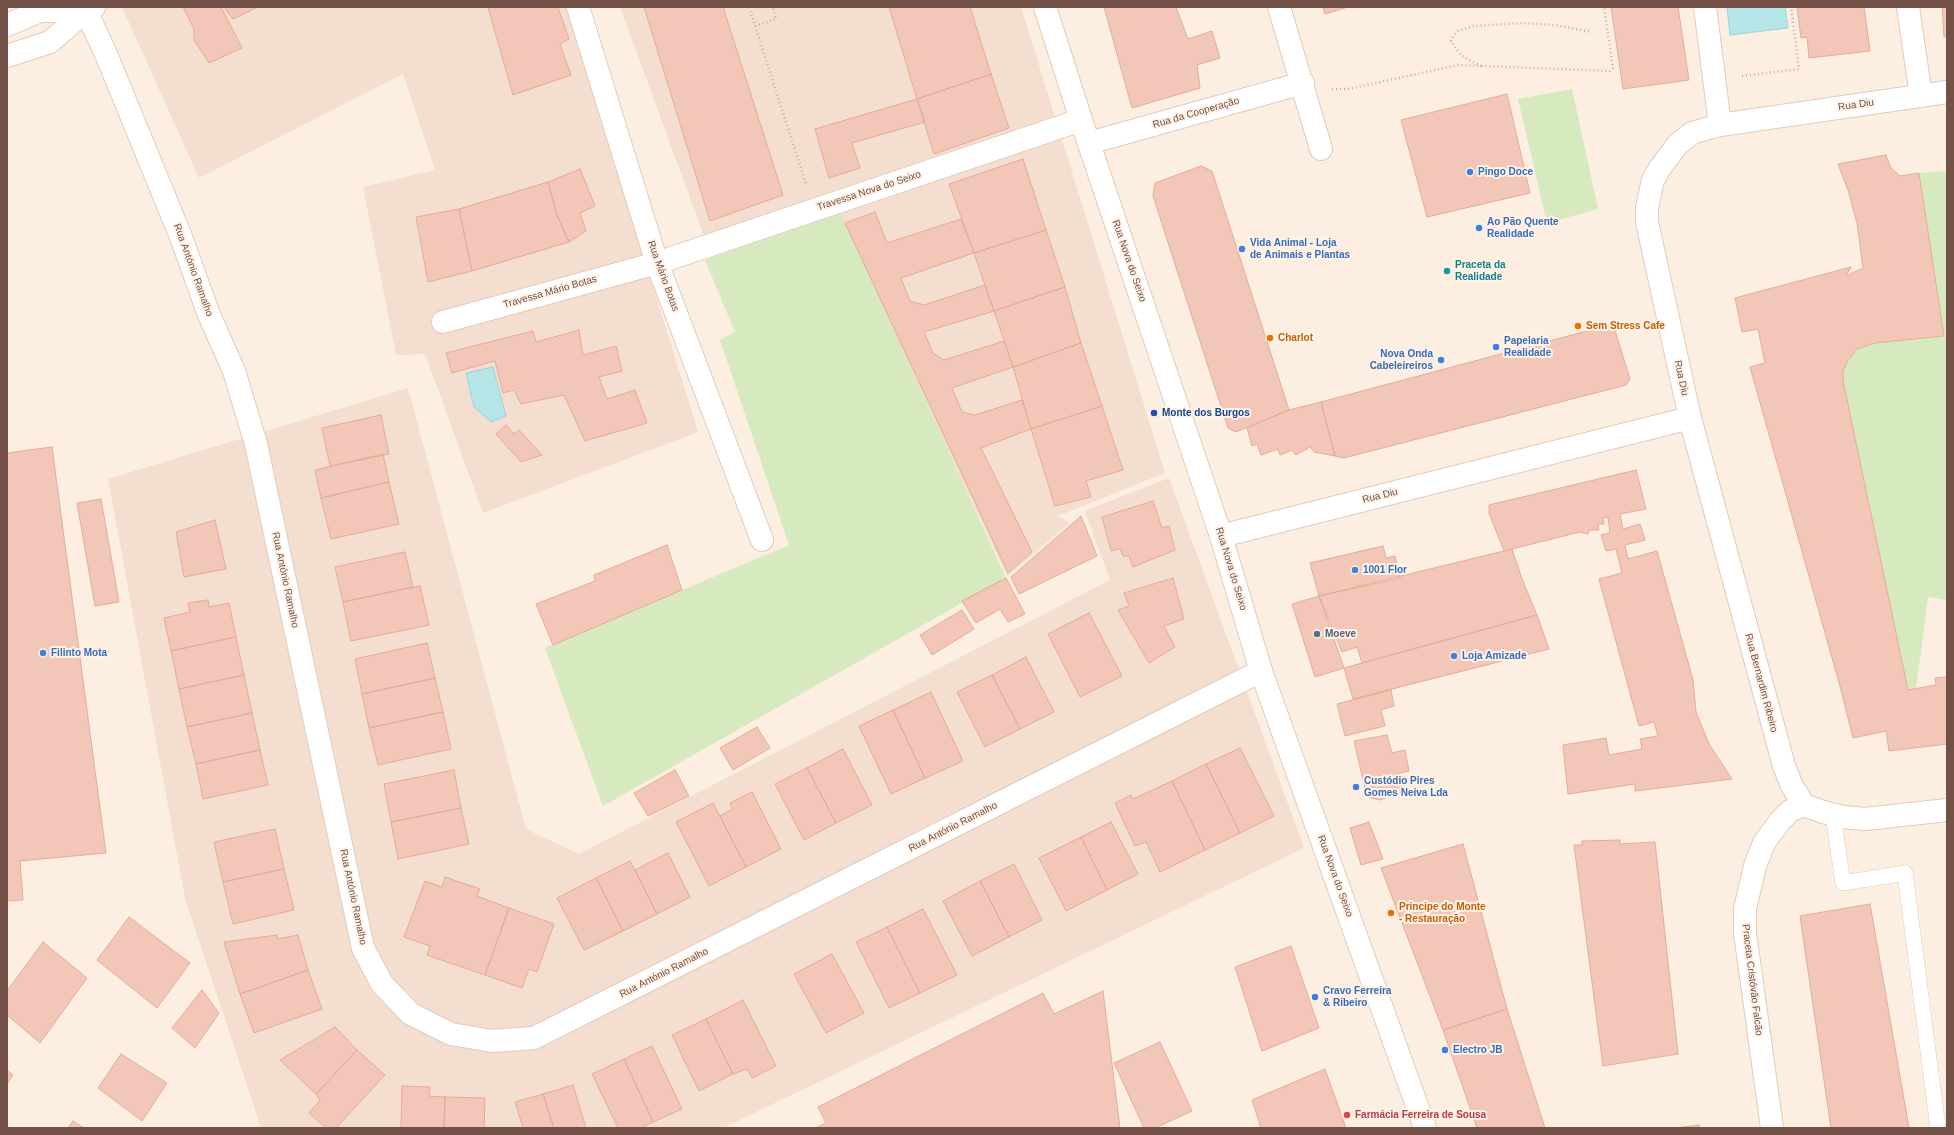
<!DOCTYPE html>
<html>
<head>
<meta charset="utf-8">
<style>
	body { margin:0 }
	#map { position:relative; width:1954px; height:1135px; overflow:hidden; background:#fceee0; font-family:Helvetica,sans-serif }
	canvas { display:block }
	.frame { position:absolute; inset:0; border:8px solid #735147; pointer-events:none }
</style>
</head>
<body>
<div id="map">
<canvas width="1954" height="1135"></canvas>
<div class="frame"></div>
</div>
<script>
const ctx = document.querySelector('canvas').getContext('2d');
ctx.lineJoin = 'round';
function paint(path, color) { ctx.fillStyle = color; ctx.fill(path, 'evenodd'); }
const shape = rows => new Path2D(rows.map(r => 'M' + r).join(''));
function strokePath(path, color, width, dash) { ctx.strokeStyle = color; ctx.lineWidth = width; ctx.lineCap = dash ? 'butt' : 'round'; ctx.setLineDash(dash || []); ctx.stroke(path); }
function drawText(font, color, halo, rows, align = 'center') {
  ctx.font = font + ' Helvetica,sans-serif'; ctx.lineWidth = 4; ctx.setLineDash([]); ctx.textBaseline = 'middle'; ctx.strokeStyle = halo; ctx.fillStyle = color; for (const [text, x, y, turn = 0] of rows) {
    ctx.save(); ctx.translate(x, y); ctx.rotate((+turn || 0) * Math.PI / 180); ctx.textAlign = isNaN(turn) ? turn : align; if (halo) ctx.strokeText(text, 0, 0); ctx.fillText(text, 0, 0); ctx.restore();
  }
}
const residential = shape([
	[122,7,567,7,698,432,483,513,425,354,396,355,363,187,435,170,403,74,199,178],
	[620,7,1021,7,1165,473,1058,516,1070,523,1007,576,831,203,704,236],
	[408,388,526,829,579,854,1110,580,1085,511,1169,478,1304,848,723,1128,261,1128,185,898,108,479]
]);
const green = shape([
	[1572,89,1598,209,1547,223,1518,99],
	[1947,171,1947,600,1928,597,1916,689,1908,690,1843,381,1843,371,1847,362,1857,349,1875,343,1944,336,1919,173],
	[840,212,1006,578,603,806,545,648,789,545,720,340,735,332,705,260]
]);
const water = shape([
	[1727,7,1785,7,1788,28,1730,35,1727,7],
	[493,367,506,416,491,422,474,407,466,373,493,367]
]);
const building = shape([
	[183,7,221,7,242,48,209,63,194,40,194,29,183,7],
	[224,7,258,7,233,19,224,7],
	[488,7,558,7,569,39,560,44,571,75,513,95,488,7],
	[644,7,723,7,783,195,710,221,644,7],
	[889,7,970,7,991,74,917,99,889,7],
	[1104,7,1176,7,1188,39,1212,31,1220,58,1197,65,1200,88,1132,108,1104,7],
	[1323,7,1348,7,1325,14,1323,7],
	[1611,7,1678,7,1689,80,1623,89,1611,7],
	[1797,7,1864,7,1870,51,1809,58,1807,37,1801,38,1797,7],
	[1942,7,1947,7,1947,37,1944,37,1942,7],
	[991,74,1009,128,934,154,917,99,991,74],
	[1507,94,1530,193,1427,217,1401,120,1507,94],
	[917,99,925,122,852,143,860,168,829,178,815,129,917,99],
	[1886,155,1891,168,1900,176,1919,173,1944,336,1875,343,1857,349,1847,362,1843,371,1843,381,1908,690,1936,685,1935,678,1947,677,1947,744,1889,751,1886,731,1853,738,1840,686,1750,367,1765,363,1758,329,1742,332,1735,298,1851,267,1846,276,1863,268,1857,223,1848,190,1838,164,1886,155],
	[1023,159,1046,230,974,253,949,184,1023,159],
	[1201,166,1212,171,1289,410,1236,432,1228,428,1153,196,1155,183,1201,166],
	[580,169,595,206,580,213,586,231,569,242,557,215,548,182,580,169],
	[548,182,557,215,569,242,472,271,459,209,548,182],
	[459,209,472,271,428,282,416,217,459,209],
	[875,212,887,243,961,219,974,253,901,278,910,301,924,305,985,285,994,311,924,332,933,353,944,360,1004,341,1013,367,952,388,962,412,975,415,1022,400,1031,429,981,448,1032,552,1008,573,845,223,875,212],
	[1046,230,1065,287,994,311,974,253,1046,230],
	[1065,287,1081,343,1013,367,994,311,1065,287],
	[1613,324,1630,379,1626,385,1344,458,1335,456,1321,402,1613,324],
	[579,330,583,355,616,346,622,371,599,377,607,399,635,390,647,423,585,441,564,395,521,404,514,390,503,393,495,361,452,373,446,353,533,331,536,342,579,330],
	[1081,343,1102,406,1031,429,1013,367,1081,343],
	[1321,402,1335,456,1314,452,1310,447,1296,455,1292,450,1280,455,1278,449,1261,455,1257,444,1252,446,1247,428,1289,410,1321,402],
	[1102,406,1123,470,1086,481,1091,497,1055,506,1031,429,1102,406],
	[381,415,389,454,330,466,322,428,381,415],
	[506,425,514,434,519,430,542,455,521,462,496,434,506,425],
	[52,447,106,853,20,861,23,900,7,901,7,453,52,447],
	[383,454,389,482,321,498,315,470,383,454],
	[1636,470,1646,509,1620,514,1623,529,1640,524,1645,540,1625,545,1628,559,1657,551,1693,680,1696,712,1709,744,1732,779,1635,791,1635,784,1568,794,1563,745,1606,738,1609,755,1642,749,1640,739,1658,736,1654,722,1639,726,1599,579,1622,573,1616,549,1606,551,1601,535,1610,533,1608,517,1603,518,1604,524,1598,524,1599,530,1589,530,1588,534,1580,532,1504,551,1489,513,1489,505,1636,470],
	[389,482,399,524,331,539,321,498,389,482],
	[101,499,119,602,95,606,77,503,101,499],
	[1153,501,1162,528,1169,526,1175,550,1133,567,1129,556,1123,556,1120,549,1111,551,1102,517,1153,501],
	[1081,516,1097,556,1019,594,1011,577,1081,516],
	[215,520,226,569,184,577,176,532,215,520],
	[667,545,682,590,553,645,536,604,595,581,594,575,667,545],
	[1383,546,1386,558,1395,556,1400,578,1319,596,1310,563,1383,546],
	[1512,549,1522,579,1537,615,1362,663,1357,647,1342,652,1319,596,1512,549],
	[405,552,413,587,343,602,335,567,405,552],
	[1006,578,1025,614,1008,622,1000,609,976,623,962,601,1006,578],
	[1173,578,1184,619,1164,626,1175,647,1149,663,1118,610,1129,606,1124,593,1173,578],
	[420,586,429,625,351,641,343,602,420,586],
	[1319,596,1344,668,1315,677,1292,604,1319,596],
	[208,600,209,607,229,603,236,637,171,651,164,618,190,612,188,603,208,600],
	[962,610,974,629,932,655,920,635,962,610],
	[1089,613,1122,676,1080,697,1048,634,1089,613],
	[1537,615,1549,649,1353,699,1344,668,1537,615],
	[236,637,244,675,179,689,171,651,236,637],
	[427,643,435,678,362,694,355,659,427,643],
	[1026,657,1054,712,1020,729,992,675,1026,657],
	[244,675,252,713,187,727,179,689,244,675],
	[992,675,1020,729,985,747,957,692,992,675],
	[435,678,443,712,369,728,362,694,435,678],
	[1391,690,1394,706,1381,710,1385,726,1345,736,1337,704,1391,690],
	[931,692,963,761,925,778,893,710,931,692],
	[893,710,925,778,891,794,859,726,893,710],
	[443,712,451,749,378,765,369,728,443,712],
	[252,713,260,750,196,764,187,727,252,713],
	[757,727,770,748,733,770,720,748,757,727],
	[1387,735,1392,753,1405,750,1409,771,1396,774,1402,792,1380,800,1367,797,1354,741,1387,735],
	[1240,748,1274,816,1240,833,1206,764,1240,748],
	[843,749,872,805,836,823,807,768,843,749],
	[260,750,268,785,203,799,196,764,260,750],
	[1206,764,1240,833,1205,850,1172,781,1206,764],
	[807,768,836,823,804,840,775,784,807,768],
	[454,770,461,808,391,822,384,784,454,770],
	[675,770,689,796,648,816,634,793,675,770],
	[1172,781,1205,850,1160,872,1146,842,1135,846,1115,803,1131,795,1133,799,1172,781],
	[752,792,781,849,746,867,720,816,733,809,730,803,752,792],
	[713,803,746,867,709,886,676,822,713,803],
	[461,808,469,844,398,859,391,822,461,808],
	[1111,822,1138,874,1107,890,1081,837,1111,822],
	[1369,822,1383,859,1361,865,1350,828,1369,822],
	[275,829,284,869,223,882,214,842,275,829],
	[1081,837,1107,890,1066,911,1039,858,1081,837],
	[1620,840,1620,844,1655,842,1678,1054,1603,1066,1574,845,1582,845,1582,841,1620,840],
	[1463,844,1507,1009,1443,1030,1381,868,1463,844],
	[668,853,690,897,657,914,635,870,668,853],
	[630,861,657,914,623,931,596,878,630,861],
	[1014,864,1042,920,1009,937,980,881,1014,864],
	[284,869,294,910,233,924,223,882,284,869],
	[445,877,480,889,477,896,509,908,485,975,427,955,430,946,404,937,425,881,442,887,445,877],
	[596,878,623,931,584,950,557,898,596,878],
	[980,881,1009,937,972,956,943,901,980,881],
	[1870,904,1909,1128,1831,1128,1800,916,1870,904],
	[509,908,554,924,537,972,529,969,522,988,485,975,509,908],
	[923,909,957,975,920,993,887,927,923,909],
	[129,917,190,963,157,1008,97,960,129,917],
	[887,927,920,993,889,1008,856,942,887,927],
	[277,935,278,939,298,935,308,970,240,994,224,942,277,935],
	[43,942,87,978,40,1043,7,1015,7,991,43,942],
	[1291,946,1319,1028,1262,1051,1235,967,1291,946],
	[832,954,864,1013,826,1033,794,974,832,954],
	[308,970,322,1009,254,1033,240,994,308,970],
	[202,990,219,1013,195,1048,172,1028,202,990],
	[1103,991,1120,1128,815,1128,826,1123,818,1107,1043,993,1054,1014,1103,991],
	[743,1000,776,1066,752,1078,747,1069,733,1074,706,1019,743,1000],
	[1507,1009,1545,1128,1477,1128,1443,1030,1507,1009],
	[706,1019,733,1074,699,1091,672,1035,706,1019],
	[335,1027,357,1050,316,1094,280,1060,335,1027],
	[1160,1042,1192,1111,1155,1128,1144,1128,1114,1063,1160,1042],
	[652,1046,682,1109,653,1122,624,1059,652,1046],
	[357,1050,385,1075,336,1128,326,1128,309,1113,320,1100,316,1094,357,1050],
	[121,1054,167,1083,142,1121,98,1088,121,1054],
	[624,1059,653,1122,641,1128,618,1128,592,1074,624,1059],
	[1325,1069,1346,1128,1261,1128,1252,1100,1325,1069],
	[7,1070,13,1075,7,1084,7,1070],
	[573,1085,586,1128,554,1128,543,1094,573,1085],
	[402,1086,430,1087,429,1096,445,1097,444,1128,401,1128,402,1086],
	[543,1094,554,1128,523,1128,515,1102,543,1094],
	[445,1097,485,1098,484,1128,444,1128,445,1097],
	[73,1121,84,1128,68,1128,73,1121],
	[1699,1125,1700,1128,1676,1128,1699,1125]
]);
const path = shape([
	[749,7,806,184],
	[755,26,776,19,773,7],
	[1481,66,1462,56,1456,49,1451,41,1452,38,1458,31,1473,26,1523,23,1555,25,1592,32],
	[1742,76,1799,69,1791,7],
	[1332,89,1348,89,1458,65,1610,71,1613,68,1604,7]
]);
const service = shape([
	[1833,815,1843,883,1905,873,1938,1128]
]);
const minor = shape([
	[84,7,106,54,181,237,209,315,234,371,256,444,363,948,382,984,411,1014,451,1034,492,1041,534,1038,1261,671],
	[578,7,657,263,762,540],
	[1279,7,1321,149],
	[1705,7,1720,125],
	[1908,7,1921,96],
	[7,25,40,11,86,11],
	[7,56,50,42,86,11,94,7],
	[1947,92,1720,125,1692,133,1678,144,1660,168,1653,180,1647,208,1647,222,1690,418,1784,766,1792,786,1804,805,1823,812,1843,817,1865,819,1947,810],
	[1089,143,1303,83],
	[443,322,657,263,1081,120],
	[1221,536,1690,418],
	[1772,1128,1745,933,1745,909,1755,866,1764,843,1780,821,1790,811,1804,805]
]);
const secondary = shape([
	[1045,7,1081,120,1221,536,1261,671,1425,1128]
]);
const markers = [
	[1470,172,4,"#3f7fe0"],
	[1479,228,4,"#3f7fe0"],
	[1242,249,4,"#3f7fe0"],
	[1447,271,4,"#0f9aa8"],
	[1578,326,4,"#e8710a"],
	[1270,338,4,"#e8710a"],
	[1496,347,4,"#3f7fe0"],
	[1441,360,4,"#3f7fe0"],
	[1154,413,4,"#1a4fb4"],
	[1355,570,4,"#3f7fe0"],
	[1317,634,4,"#5c6f8a"],
	[43,653,4,"#3f7fe0"],
	[1454,656,4,"#3f7fe0"],
	[1356,787,4,"#3f7fe0"],
	[1391,913,4,"#e8710a"],
	[1315,997,4,"#3f7fe0"],
	[1445,1050,4,"#3f7fe0"],
	[1347,1115,4,"#e0444e"]
];
const streetNames = [
	["Rua Diu",1856,105,-8],
	["Rua da Cooperação",1196,113,-16],
	["Travessa Nova do Seixo",869,191,-18],
	["Rua Nova do Seixo",1129,261,71],
	["Rua António Ramalho",193,270,70],
	["Rua Mário Botas",663,276,70],
	["Travessa Mário Botas",550,292,-16],
	["Rua Diu",1681,378,78],
	["Rua Diu",1380,496,-14],
	["Rua Nova do Seixo",1231,569,73],
	["Rua António Ramalho",285,580,78],
	["Rua Bernardim Ribeiro",1761,683,75],
	["Rua António Ramalho",953,827,-27],
	["Rua Nova do Seixo",1335,876,70],
	["Rua António Ramalho",353,897,78],
	["Rua António Ramalho",664,973,-27],
	["Praceta Cristóvão Falcão",1752,980,83]
];
const shopNames = [
	["Pingo Doce",1478,172],
	["Ao Pão Quente",1487,222],
	["Realidade",1487,234],
	["Vida Animal - Loja",1250,243],
	["de Animais e Plantas",1250,255],
	["Papelaria",1504,341],
	["Realidade",1504,353],
	["Nova Onda",1433,354,"right"],
	["Cabeleireiros",1433,366,"right"],
	["1001 Flor",1363,570],
	["Filinto Mota",51,653],
	["Loja Amizade",1462,656],
	["Custódio Pires",1364,781],
	["Gomes Neiva Lda",1364,793],
	["Cravo Ferreira",1323,991],
	["& Ribeiro",1323,1003],
	["Electro JB",1453,1050]
];
const cultureNames = [
	["Praceta da",1455,265],
	["Realidade",1455,277]
];
const foodNames = [
	["Sem Stress Cafe",1586,326],
	["Charlot",1278,338],
	["Principe do Monte",1399,907],
	["- Restauração",1399,919]
];
const transitNames = [
	["Monte dos Burgos",1162,413]
];
const serviceNames = [
	["Moeve",1325,634]
];
const healthNames = [
	["Farmácia Ferreira de Sousa",1355,1115]
];
paint(residential, '#f4decf');
paint(green, '#d6e9bf');
paint(water, '#b5e5e6');
strokePath(water, '#9bd6d7', 1);
paint(building, '#f2c7b8');
strokePath(building, '#e5ab98', 1);
strokePath(service, '#e2cbbf', 16);
strokePath(minor, '#e2cbbf', 24);
strokePath(secondary, '#e7cbbc', 24);
strokePath(path, '#d6ab9b', 2.5, [1, 3]);
strokePath(service, '#fff', 15);
strokePath(minor, '#fff', 22);
strokePath(secondary, '#fff', 22);
for (const [x, y, r, color] of markers) { const dot = new Path2D(); dot.arc(x, y, r, 0, 2 * Math.PI); ctx.fillStyle = color; ctx.fill(dot); strokePath(dot, '#fff2e7', 1.5); }
drawText('10px', '#735147', '#fff2e7', streetNames);
drawText('bold 10px', '#366cbe', '#fff2e7', shopNames, 'left');
drawText('bold 10px', '#0d838f', '#fff2e7', cultureNames, 'left');
drawText('bold 10px', '#c56008', '#fff2e7', foodNames, 'left');
drawText('bold 10px', '#164399', '#fff2e7', transitNames, 'left');
drawText('bold 10px', '#4e5e75', '#fff2e7', serviceNames, 'left');
drawText('bold 10px', '#be3a42', '#fff2e7', healthNames, 'left');
</script>
</body>
</html>
